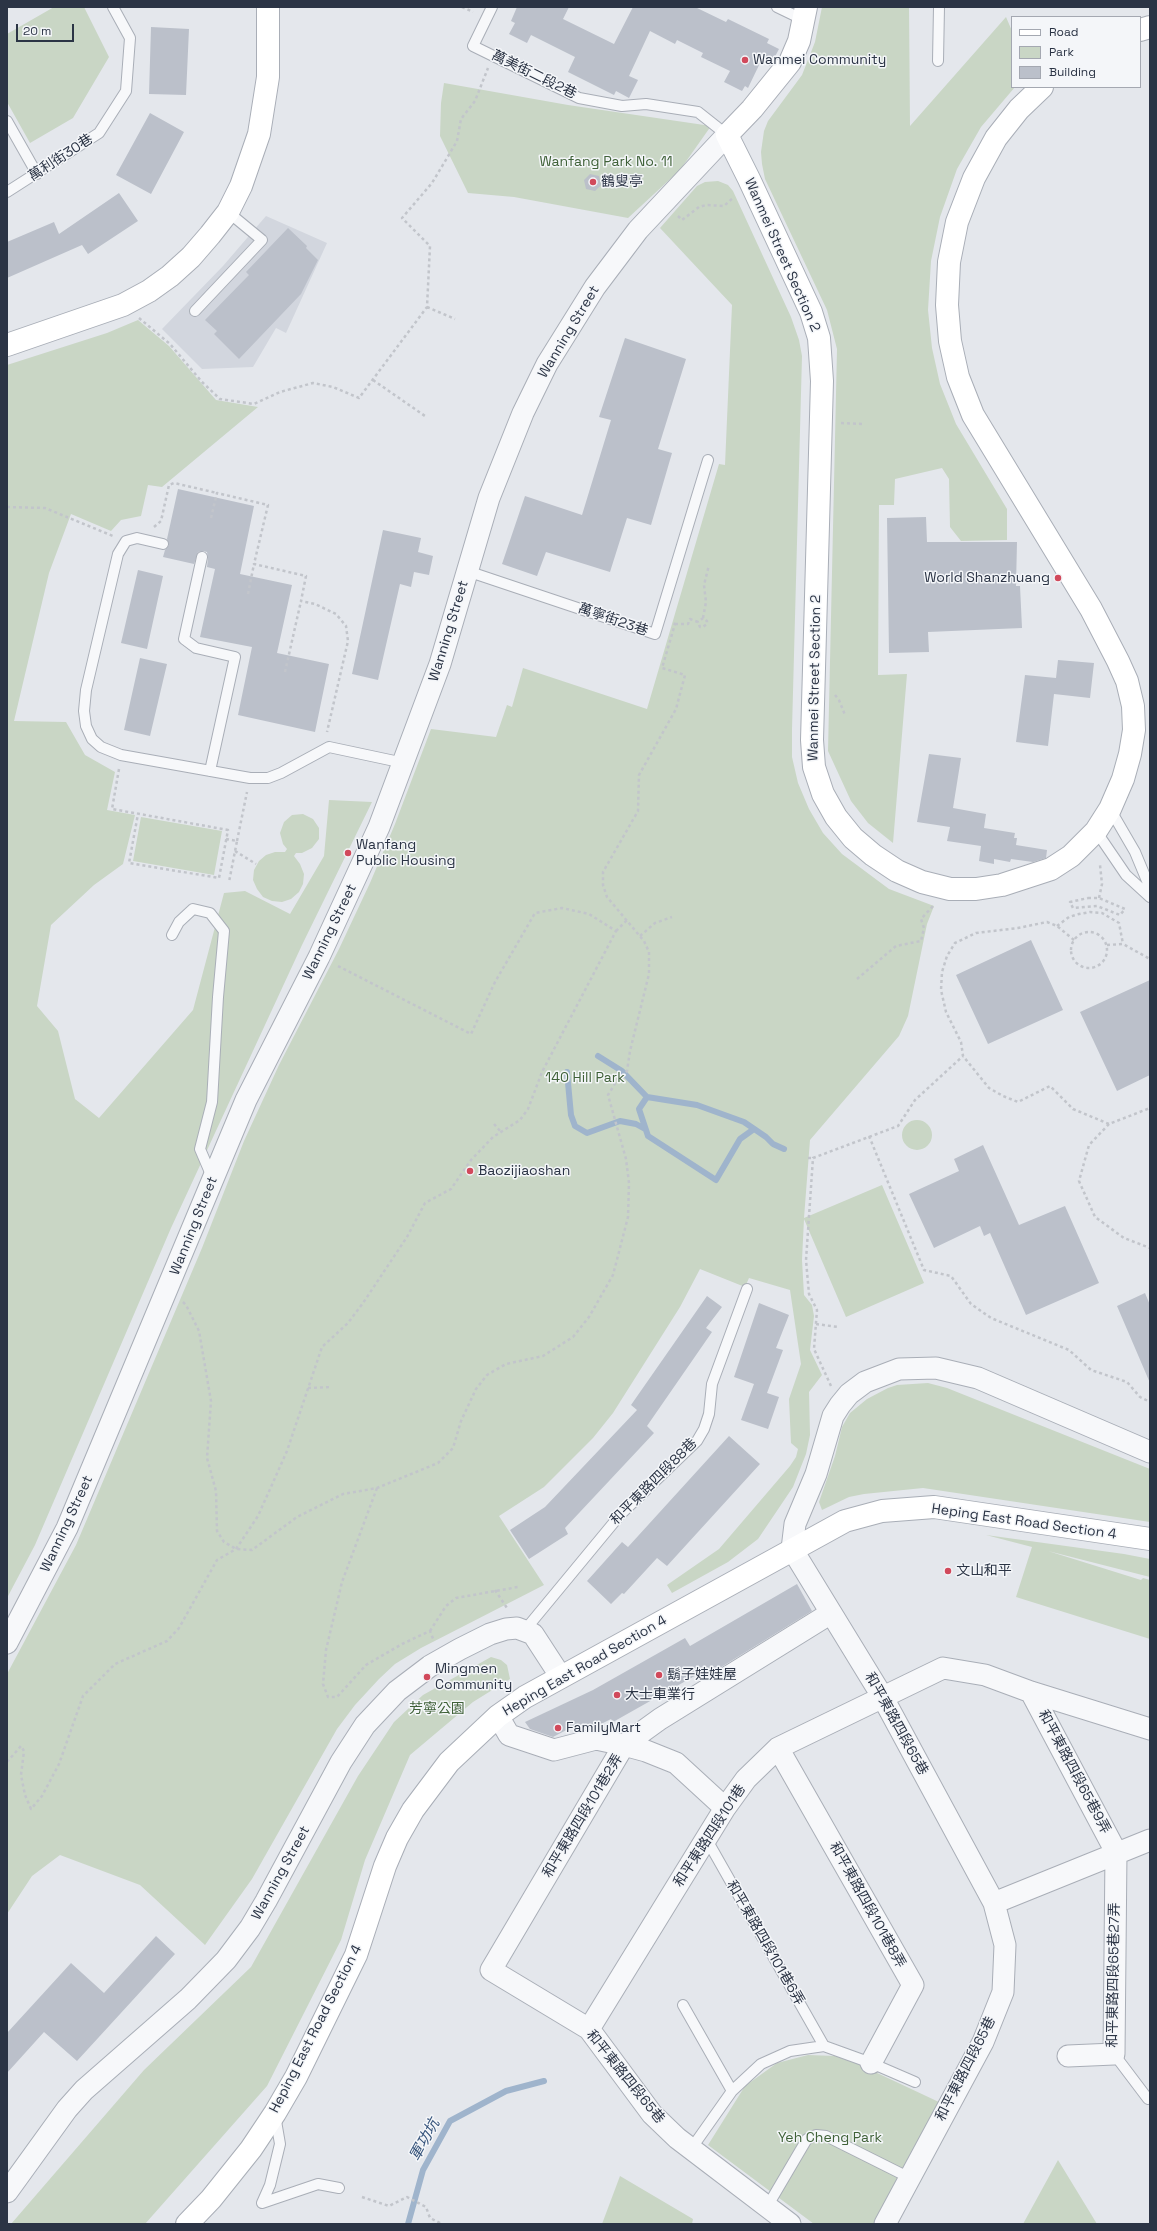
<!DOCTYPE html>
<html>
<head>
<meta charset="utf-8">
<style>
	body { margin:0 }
	#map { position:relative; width:1157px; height:2231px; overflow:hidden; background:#e4e7ec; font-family:"Space Grotesk",sans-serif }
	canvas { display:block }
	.frame { position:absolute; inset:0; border:8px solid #2b3445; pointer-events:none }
	.legend { position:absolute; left:1011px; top:16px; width:130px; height:72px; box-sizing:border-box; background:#f4f6f9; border:1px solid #a4a8b1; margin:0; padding:5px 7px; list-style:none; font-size:12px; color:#2b3445 }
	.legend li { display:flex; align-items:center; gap:8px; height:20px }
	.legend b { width:20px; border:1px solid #a4a8b1 }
	.scale { position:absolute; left:16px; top:24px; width:58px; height:18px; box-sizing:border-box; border:2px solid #2b3445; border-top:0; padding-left:5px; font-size:12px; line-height:14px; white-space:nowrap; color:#2b3445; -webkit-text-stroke:3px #f4f6f9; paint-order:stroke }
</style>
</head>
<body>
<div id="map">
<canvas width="1157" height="2231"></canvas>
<div class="frame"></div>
<ul class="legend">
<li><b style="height:5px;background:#fff"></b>Road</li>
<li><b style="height:11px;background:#c9d6c5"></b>Park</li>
<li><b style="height:11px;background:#bbc0ca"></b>Building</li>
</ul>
<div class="scale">20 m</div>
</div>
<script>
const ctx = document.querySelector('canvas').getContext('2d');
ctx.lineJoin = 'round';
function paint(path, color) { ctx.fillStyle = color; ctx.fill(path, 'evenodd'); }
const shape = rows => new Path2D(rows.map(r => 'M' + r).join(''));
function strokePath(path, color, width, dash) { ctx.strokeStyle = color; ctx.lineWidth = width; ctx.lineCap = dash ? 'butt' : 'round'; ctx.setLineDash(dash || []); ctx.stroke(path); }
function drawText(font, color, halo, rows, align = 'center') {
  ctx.font = font + ' "Space Grotesk","Noto Sans TC",sans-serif'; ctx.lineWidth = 3; ctx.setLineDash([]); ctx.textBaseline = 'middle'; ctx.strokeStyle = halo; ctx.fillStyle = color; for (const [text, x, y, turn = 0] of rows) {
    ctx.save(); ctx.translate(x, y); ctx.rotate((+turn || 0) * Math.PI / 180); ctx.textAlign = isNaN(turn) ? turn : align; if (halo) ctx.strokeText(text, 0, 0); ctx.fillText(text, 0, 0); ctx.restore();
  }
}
const built = shape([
	[266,216,327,243,286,333,276,328,253,367,202,369,162,329,223,266]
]);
const green = shape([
	[54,7,84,7,109,57,73,118,30,143,7,102,7,34],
	[822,7,909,7,910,126,1006,17,1012,31,1012,87,1015,87,981,127,957,169,940,217,931,261,928,310,932,348,940,384,956,424,1007,509,1007,540,961,541,950,527,949,479,942,468,895,479,894,505,879,505,878,675,907,674,893,843,868,823,851,801,828,751,837,349,827,310,765,179,762,164,761,152,764,131,768,121,802,75,815,42],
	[444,83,568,105,711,126,680,170,628,218,514,197,468,193,440,136,441,103],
	[718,181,728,185,733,191,791,317,799,340,802,356,792,729,792,757,798,783,809,809,823,833,842,854,889,889,934,906,927,924,908,1016,899,1036,810,1140,804,1218,882,1185,924,1283,846,1317,804,1219,802,1260,804,1295,812,1305,814,1316,810,1350,822,1375,809,1392,810,1435,806,1454,793,1487,758,1539,728,1562,672,1593,667,1585,719,1549,790,1466,796,1457,798,1449,791,1443,789,1399,801,1364,790,1290,749,1278,745,1287,700,1269,680,1307,613,1413,593,1438,544,1487,499,1516,544,1585,421,1648,395,1664,379,1679,355,1705,337,1729,252,1879,205,1945,140,1885,60,1855,32,1876,7,1914,7,1674,76,1545,202,1248,244,1141,279,1065,339,949,370,883,395,824,431,729,496,737,507,705,512,707,523,668,647,709,719,464,725,465,732,305,660,228,697,186,705,182],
	[138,320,169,346,216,400,258,407,162,487,148,485,141,516,121,520,111,531,71,514,49,573,14,721,66,722,85,755,115,772,107,810,135,815,123,864,94,885,51,925,37,1006,58,1031,75,1099,99,1118,193,1010,224,893,245,891,290,914,324,856,329,800,372,802,302,945,171,1228,35,1545,7,1598,7,365,107,333],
	[303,814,313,819,319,828,319,839,312,848,302,853,296,853,294,856,300,864,304,874,303,884,299,892,291,899,282,902,272,901,263,897,257,889,253,880,254,870,259,861,266,855,275,852,285,852,287,849,283,844,280,833,284,822,292,815],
	[141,817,222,831,214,875,133,861],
	'902 1135a15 15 0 1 1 30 0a15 15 0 1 1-30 0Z',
	[928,1383,947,1388,1150,1469,1150,1522,923,1488,864,1494,849,1497,822,1510,819,1502,835,1456,842,1427,850,1413,867,1399,888,1388,897,1385],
	[986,1535,1124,1554,1150,1559,1150,1577,1048,1551,1141,1580,1143,1578,1150,1580,1150,1639,1016,1597,1032,1547],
	[491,1657,501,1660,507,1665,510,1679,473,1702,410,1755,365,1860,341,1940,267,2086,145,2224,11,2224,144,2070,251,1967,358,1776,394,1722,423,1695],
	[808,2055,835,2056,858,2064,941,2103,876,2224,814,2224,708,2145,745,2086,777,2063],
	[1058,2160,1097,2224,1023,2224],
	[620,2176,693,2219,692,2224,602,2224]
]);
const stream = shape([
	[598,1056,622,1071,647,1097],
	[567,1072,571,1115,575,1126,587,1133,620,1121,636,1124,645,1129],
	[754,1129,740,1139,716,1180,648,1136,639,1109,647,1097,697,1105,744,1122,766,1137,773,1144,784,1149],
	[408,2224,423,2170,450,2121,506,2091,544,2081]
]);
const building = shape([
	[517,7,569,7,563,19,614,44,633,7,695,7,726,22,728,19,769,39,767,43,779,49,770,66,761,61,748,88,745,86,742,91,724,82,730,71,701,57,703,53,677,40,675,44,650,31,629,76,638,80,629,98,616,91,614,95,568,72,575,57,531,35,527,43,509,34,515,23,511,21],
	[151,27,189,29,186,95,149,94],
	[150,113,184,132,151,194,116,175],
	[590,174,599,176,601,185,595,191,586,189,584,180],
	[119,193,138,221,88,254,82,245,7,278,7,242,54,222,59,234],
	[288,228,307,246,306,248,318,260,301,294,239,359,214,334,217,331,205,320,249,275,246,272],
	[625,338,686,359,658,449,672,453,651,525,627,518,610,572,546,552,537,576,502,564,525,496,582,515,611,420,599,417],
	[178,489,254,506,240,574,292,585,277,653,329,664,315,732,238,715,252,647,200,637,215,569,207,567,208,558,207,552,203,551,198,552,194,564,163,557,165,550,169,545,167,539],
	[926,517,927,542,1017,542,1016,586,1020,586,1022,628,928,632,929,652,889,653,887,518],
	[383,530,421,538,418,552,433,556,429,575,414,572,411,587,400,584,378,680,352,674],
	[138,570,163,576,147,649,121,643],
	[140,658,167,664,150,736,124,730],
	[1058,660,1094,663,1090,698,1054,694,1048,746,1016,742,1025,675,1056,678],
	[929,754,961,758,953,808,986,814,984,828,1015,833,1014,838,1017,838,1016,845,1047,850,1046,858,1033,862,1011,859,1010,862,994,859,994,864,979,861,981,846,947,841,950,827,917,822],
	[1031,940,1063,1010,988,1044,956,975],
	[1150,980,1150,1075,1117,1091,1080,1012],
	[983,1145,1019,1225,1065,1206,1099,1283,1026,1315,990,1233,984,1236,980,1226,934,1248,909,1194,959,1171,954,1159],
	[1145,1293,1150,1305,1150,1383,1117,1306],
	[707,1296,722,1307,706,1328,712,1332,647,1426,654,1433,565,1528,568,1534,529,1559,510,1530,545,1507,637,1410,631,1405],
	[759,1303,789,1315,776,1348,783,1350,767,1393,779,1397,768,1429,741,1420,754,1384,734,1377],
	[729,1436,760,1464,667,1566,657,1558,624,1594,622,1593,611,1604,587,1581,622,1542,628,1547],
	[797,1584,812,1611,710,1674,707,1669,613,1722,611,1719,595,1727,581,1730,578,1724,553,1737,530,1729,525,1722,593,1690,685,1638,690,1646],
	[156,1936,175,1954,77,2061,44,2032,7,2073,7,2033,71,1963,104,1993]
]);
const path = shape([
	[462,7,473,12],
	[678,216,682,220,699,207,706,205,724,206,734,197],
	[427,307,455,319],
	[139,318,170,344,202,382,220,399,254,404,280,392,313,383,333,387,359,398,427,307,430,246,402,218,432,183,447,158,457,141,461,119,475,101,488,68],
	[373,380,425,416],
	[841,423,862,424],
	[7,507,45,508,113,536],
	[211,518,217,493,268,505,254,564,306,576,301,601,315,604,336,614,346,626,348,641,327,732],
	[154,527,161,521,169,485,174,483,217,493],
	[248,594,254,564],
	[703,618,706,602,704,585,709,565],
	[675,624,688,624,690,619,698,622,700,627,703,627,707,624,707,621,703,618,698,622],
	[285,672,301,601],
	[835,695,839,700,845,715],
	[119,769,112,809,228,830,219,878,129,863,138,814],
	[226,839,237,841,229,882],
	[237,841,247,792],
	[235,851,256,864],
	[1088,898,1099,898,1125,909,1120,915,1097,906,1073,908,1070,902,1088,898],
	[1099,898,1102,884,1100,865],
	[1057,926,1069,917,1079,914,1090,912,1102,913,1119,923,1123,944],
	[616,931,627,920],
	'1071 950a18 18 0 1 1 36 0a18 18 0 1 1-36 0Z',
	[640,936,655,923,672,917],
	[1074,940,1057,926,1047,922,1018,928,976,933,955,943,947,956,942,972,941,990,946,1012,961,1042,963,1056,989,1088,1003,1096,1018,1102,1050,1086,1073,1109,1109,1124,1150,1108],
	[1107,945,1123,944,1150,959],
	[857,979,896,946,921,941,924,928,921,919,933,906],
	[494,1124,501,1132],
	[1109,1124,1089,1145,1079,1181,1095,1217,1124,1238,1150,1248],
	[869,1136,924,1270,951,1276,971,1304,991,1318,1069,1350,1091,1370,1127,1382,1140,1397,1150,1402],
	[808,1158,813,1158],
	[183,1302,186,1305,199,1331,211,1401,207,1458,216,1491,217,1531,224,1542,236,1549,252,1550,297,1517,343,1494,377,1488,438,1463,453,1448,461,1421,476,1389,487,1375,506,1364,543,1356,573,1337,589,1317,613,1275,628,1217,629,1183,626,1159,608,1095,616,1082,627,1071,630,1051,649,974,649,952,644,941,607,897,603,885,603,872,638,811,639,775,676,709,685,675,662,668,675,624,672,623],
	[816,1324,838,1327],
	[831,1386,814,1349,817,1310,809,1294,806,1260,813,1158,898,1126,915,1100,963,1056],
	[308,1388,332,1387],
	[377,1488,342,1582,326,1650,323,1684,328,1697,337,1697,366,1665,402,1644,430,1631,434,1641],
	[495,1590,507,1608],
	[430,1631,446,1606,456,1598,518,1587],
	[7,1762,21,1746,24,1751,21,1775,25,1795,31,1809,42,1796,59,1764,83,1696,115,1664,167,1641,179,1628,217,1560,236,1549,258,1516,287,1451,322,1347,348,1323,363,1303,407,1237,425,1203,451,1189,471,1160,493,1137,520,1120,528,1109,542,1072,616,931,589,914,562,908,535,913,495,982,471,1034,336,965],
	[362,2197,389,2206,407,2197,426,2207,430,2218,442,2224]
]);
const lane = shape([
	[492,7,473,46,579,98,622,106,646,104,698,112,727,135],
	[777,7,804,20],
	[938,61,939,7],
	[7,121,37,174],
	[7,192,99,133,126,91,130,38,113,7],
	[195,311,262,240,228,212],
	[163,544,137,538,126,541,118,554,86,690,84,711,86,726,92,739,101,747,121,755,250,778,268,778,281,773,329,747,404,763],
	[202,557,184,639,196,648,235,657,210,771],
	[467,571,655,634,708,460],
	[1110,809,1135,852,1150,888],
	[1096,831,1126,875,1150,897],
	[172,935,179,922,193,909,210,913,224,931,218,997,212,1102,200,1149,212,1177],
	[525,1630,620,1515,697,1441,704,1429,709,1414,712,1384,747,1289],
	[707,1840,824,2046],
	[683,2005,732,2091],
	[1114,2054,1148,2099],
	[275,2115,280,2144,270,2185,262,2203,318,2184,339,2188],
	[691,2149,732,2091,761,2064,790,2051,824,2046,871,2063,915,2082],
	[767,2207,807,2139,816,2135,826,2136,910,2178]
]);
const street = shape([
	[7,1643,67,1528,246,1100,319,957,379,827,440,664,489,498,523,413,547,364,595,287,638,230,727,135],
	[1031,1692,1116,1852,1114,2054,1068,2056],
	[498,1716,509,1735,554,1750,596,1739,624,1745,660,1719,831,1613],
	[778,1748,913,1985,871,2063],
	[725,1808,676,1763,646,1751,624,1745,491,1970,589,2029,652,2114,677,2138,790,2224],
	[994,1903,1150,1840],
	[589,2029,725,1808,746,1779,778,1748,943,1668,985,1675,1031,1692,1150,1729],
	[7,2192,67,2109,84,2090,188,1999,226,1960,250,1928,266,1901,341,1762,365,1725,397,1691,430,1666,460,1649,490,1634,506,1629,517,1628,533,1634,561,1677],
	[885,2224,983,2042,1003,1992,1005,1945,994,1903,882,1696,792,1549,795,1524,816,1474,833,1416,840,1405,849,1394,865,1382,899,1369,936,1368,978,1378,1150,1452]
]);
const secondary = shape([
	[806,7,799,41,790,62,752,109,727,135,749,179,811,312,819,338,822,381,812,740,814,767,823,794,836,817,853,838,873,855,897,871,922,882,950,889,976,889,1002,885,1051,869,1071,856,1096,831,1110,809,1123,779,1130,754,1134,730,1133,706,1127,681,1118,661,1091,609,973,415,958,377,950,341,947,305,949,262,957,222,974,178,996,138,1019,109,1042,87],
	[1140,30,1150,27],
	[7,345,123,305,149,291,170,276,191,257,210,235,228,212,241,186,259,134,268,77,268,7],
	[187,2224,211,2199,251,2149,275,2113,296,2077,356,1955,385,1866,397,1838,413,1810,449,1762,498,1716,525,1697,845,1521,882,1511,934,1507,1150,1539]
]);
const markers = [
	[745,60,4,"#d1495b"],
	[593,182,4,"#d1495b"],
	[1058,578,4,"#d1495b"],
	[348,853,4,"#d1495b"],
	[470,1171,4,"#d1495b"],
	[948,1571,4,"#d1495b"],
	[659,1675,4,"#d1495b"],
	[427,1677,4,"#d1495b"],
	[617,1695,4,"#d1495b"],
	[558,1728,4,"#d1495b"]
];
const poiNames = [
	["Wanmei Community",753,60],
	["鶴叟亭",601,182],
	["World Shanzhuang",1050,578,"right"],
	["Wanfang",356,845],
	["Public Housing",356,861],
	["Baozijiaoshan",478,1171],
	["文山和平",956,1571],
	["Mingmen",435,1669],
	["Community",435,1685],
	["鬍子娃娃屋",667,1675],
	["大士車業行",625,1695],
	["FamilyMart",566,1728]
];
const streetNames = [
	["萬美街二段2巷",534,75,26],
	["萬利街30巷",61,158,-33],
	["Wanmei Street Section 2",782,255,66],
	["Wanning Street",569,332,-59],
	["萬寧街23巷",613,620,19],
	["Wanning Street",449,631,-73],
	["Wanmei Street Section 2",815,678,-89],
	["Wanning Street",330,932,-64],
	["Wanning Street",194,1226,-68],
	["和平東路四段88巷",654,1482,-45],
	["Heping East Road Section 4",1024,1522,8],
	["Wanning Street",67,1524,-65],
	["Heping East Road Section 4",585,1666,-30],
	["和平東路四段65巷",896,1724,61],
	["和平東路四段65巷9弄",1074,1772,62],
	["和平東路四段101巷2弄",583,1816,-59],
	["和平東路四段101巷",710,1836,-57],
	["Wanning Street",281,1873,-61],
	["和平東路四段101巷8弄",867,1905,61],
	["和平東路四段101巷6弄",765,1943,60],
	["和平東路四段65巷27弄",1114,1975,-89],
	["Heping East Road Section 4",316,2029,-63],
	["和平東路四段65巷",966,2069,-63],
	["和平東路四段65巷",625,2077,51]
];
const parkNames = [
	["Wanfang Park No. 11",606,162],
	["140 Hill Park",585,1078],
	["芳寧公園",437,1709],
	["Yeh Cheng Park",830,2138]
];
const waterNames = [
	["軍功坑",425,2140,-61]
];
paint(built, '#d2d6de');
paint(green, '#c9d6c5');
strokePath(stream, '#9fb4cc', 6);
paint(building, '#bbc0ca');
strokePath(lane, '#a9aeb7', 12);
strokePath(street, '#a9aeb7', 23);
strokePath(secondary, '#a9aeb7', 24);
strokePath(path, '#c2c5cb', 2.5, [3, 3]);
strokePath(lane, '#f7f8fa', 10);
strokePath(street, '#f7f8fa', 21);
strokePath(secondary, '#fff', 22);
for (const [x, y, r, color] of markers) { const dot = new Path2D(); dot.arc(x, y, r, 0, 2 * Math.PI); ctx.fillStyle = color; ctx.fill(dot); strokePath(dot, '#f4f6f9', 1.5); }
drawText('14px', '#2b3445', '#f4f6f9', poiNames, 'left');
drawText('14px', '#2b3445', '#f4f6f9', streetNames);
drawText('14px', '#3f6138', '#f4f6f9', parkNames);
drawText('italic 15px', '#34527a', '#f4f6f9', waterNames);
</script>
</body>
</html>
